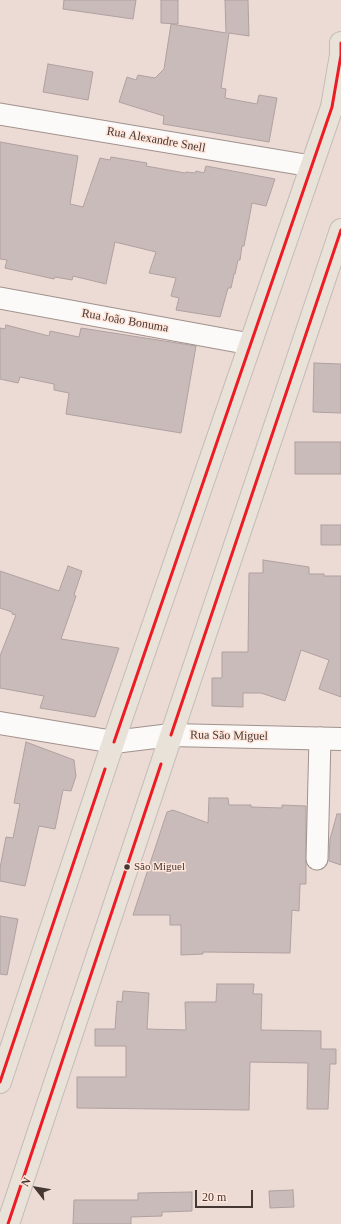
<!DOCTYPE html>
<html>
<head>
<meta charset="utf-8">
<style>
	body { margin:0 }
	#map { position:relative; width:341px; height:1224px; overflow:hidden; background:#ecdad4; font-family:Georgia,serif }
	canvas { display:block }
	.north { position:absolute; left:16px; top:1168px; width:40px; height:40px; -webkit-text-stroke:3px #ffe5da; paint-order:stroke; rotate:301deg; font-size:11px; font-weight:700; line-height:16px; text-align:center; color:#453833 }
	.north::after { content:''; display:block; margin:auto; width:14px; height:18px; background:#453833; clip-path:polygon(50% 0,100% 100%,50% 72%,0 100%) }
	.scale { position:absolute; left:195px; top:1190px; width:58px; height:18px; box-sizing:border-box; border:2px solid #453833; border-top:0; padding-left:5px; font-size:12px; line-height:14px; white-space:nowrap; color:#453833; -webkit-text-stroke:3px #ffe5da; paint-order:stroke }
</style>
</head>
<body>
<div id="map">
<canvas width="341" height="1224"></canvas>
<div class="north">N</div>
<div class="scale">20 m</div>
</div>
<script>
const ctx = document.querySelector('canvas').getContext('2d');
ctx.lineJoin = 'round';
function paint(path, color) { ctx.fillStyle = color; ctx.fill(path, 'evenodd'); }
const shape = rows => new Path2D(rows.map(r => 'M' + r).join(''));
function strokePath(path, color, width, dash) { ctx.strokeStyle = color; ctx.lineWidth = width; ctx.lineCap = dash ? 'butt' : 'round'; ctx.setLineDash(dash || []); ctx.stroke(path); }
function drawText(font, color, halo, rows, align = 'center') {
  ctx.font = font + ' Georgia,serif'; ctx.lineWidth = 3; ctx.setLineDash([]); ctx.textBaseline = 'middle'; ctx.strokeStyle = halo; ctx.fillStyle = color; for (const [text, x, y, turn = 0] of rows) {
    ctx.save(); ctx.translate(x, y); ctx.rotate((+turn || 0) * Math.PI / 180); ctx.textAlign = isNaN(turn) ? turn : align; if (halo) ctx.strokeText(text, 0, 0); ctx.fillText(text, 0, 0); ctx.restore();
  }
}
const building = shape([
	[64,0,136,0,133,19,63,9,64,0],
	[161,0,178,0,178,24,161,23,161,0],
	[225,0,248,0,249,36,229,33,221,88,226,89,225,98,257,104,259,95,277,98,269,142,163,124,164,116,119,102,127,77,136,80,138,75,155,78,164,69,171,24,226,33,225,0],
	[48,64,93,72,88,100,43,92,48,64],
	[0,142,78,156,70,204,83,207,100,158,110,160,111,157,147,163,146,166,185,173,186,172,195,173,196,171,204,173,206,166,275,179,266,206,252,203,244,246,242,246,240,260,238,260,235,274,234,274,231,288,228,288,220,317,176,310,179,298,171,296,176,278,149,273,156,252,115,242,106,284,73,276,72,280,55,277,54,279,5,268,7,260,0,259,0,142],
	[6,325,49,336,50,331,79,337,81,328,196,346,181,433,66,414,69,393,54,390,54,384,20,377,18,383,0,379,0,328,5,329,6,325],
	[314,363,341,364,341,413,313,412,314,363],
	[295,442,341,442,341,474,295,474,295,442],
	[321,525,341,525,341,545,321,545,321,525],
	[263,560,309,567,309,574,324,574,324,576,341,576,341,697,319,689,329,660,301,650,285,701,261,693,243,693,243,707,212,706,212,678,222,678,222,652,248,652,249,573,263,573,263,560],
	[68,566,82,571,74,595,76,596,61,639,119,648,95,717,40,708,44,696,0,688,0,656,16,615,12,614,12,612,0,608,0,571,59,591,68,566],
	[26,742,74,760,76,776,71,791,63,790,55,829,39,826,25,886,0,881,0,868,6,837,13,838,20,804,14,803,26,742],
	[209,798,228,798,229,805,251,805,251,807,282,808,282,805,306,806,306,884,300,884,299,911,292,910,290,953,203,952,203,954,181,955,181,925,170,925,170,915,133,915,167,812,173,810,208,823,209,798],
	[337,814,341,814,341,865,329,861,330,839,337,814],
	[0,916,18,919,7,975,0,974,0,916],
	[217,984,254,984,253,994,262,994,261,1030,321,1031,321,1049,336,1049,336,1064,330,1064,328,1109,307,1109,308,1063,250,1062,249,1110,77,1108,77,1077,126,1077,126,1046,95,1046,95,1029,115,1029,117,1001,122,1002,123,991,149,993,147,1029,186,1030,185,1002,216,1002,217,984],
	[293,1190,294,1207,270,1208,269,1191,293,1190],
	[192,1192,192,1211,162,1212,162,1216,131,1217,131,1224,73,1224,74,1200,138,1200,138,1193,192,1192]
]);
const minor = shape([
	[0,114,311,166],
	[0,298,250,344],
	[317,859,320,738]
]);
const tertiary = shape([
	[0,723,114,742,171,735,341,739]
]);
const primary = shape([
	[0,1082,121,719,332,107,341,55,341,43],
	[8,1224,179,712,341,230]
]);
const bus1 = shape([
	[171,735,341,230],
	[114,742,332,107,341,55,341,43],
	[0,1082,105,769],
	[8,1224,161,764]
]);
const markers = [
	[127,867,3.5,"#453833"]
];
const busNames = [
	["São Miguel",134,867]
];
const streetNames = [
	["Rua Alexandre Snell",156,140,10],
	["Rua João Bonuma",125,321,10],
	["Rua São Miguel",229,736,1]
];
paint(building, '#c9bbba');
strokePath(building, '#afa1a0', 1);
strokePath(minor, '#a0928d', 23);
strokePath(tertiary, '#a0928d', 24);
strokePath(primary, '#c4bbb8', 24);
strokePath(minor, '#fcf9f9', 21);
strokePath(tertiary, '#fcf9f9', 22);
strokePath(primary, '#e9e2d8', 22);
strokePath(bus1, '#ed1c24', 3);
for (const [x, y, r, color] of markers) { const dot = new Path2D(); dot.arc(x, y, r, 0, 2 * Math.PI); ctx.fillStyle = color; ctx.fill(dot); strokePath(dot, '#ffe5da', 1.5); }
drawText('11px', '#453833', '#ffe5da', busNames, 'left');
drawText('12px', '#453833', '#ffe5da', streetNames);
</script>
</body>
</html>
